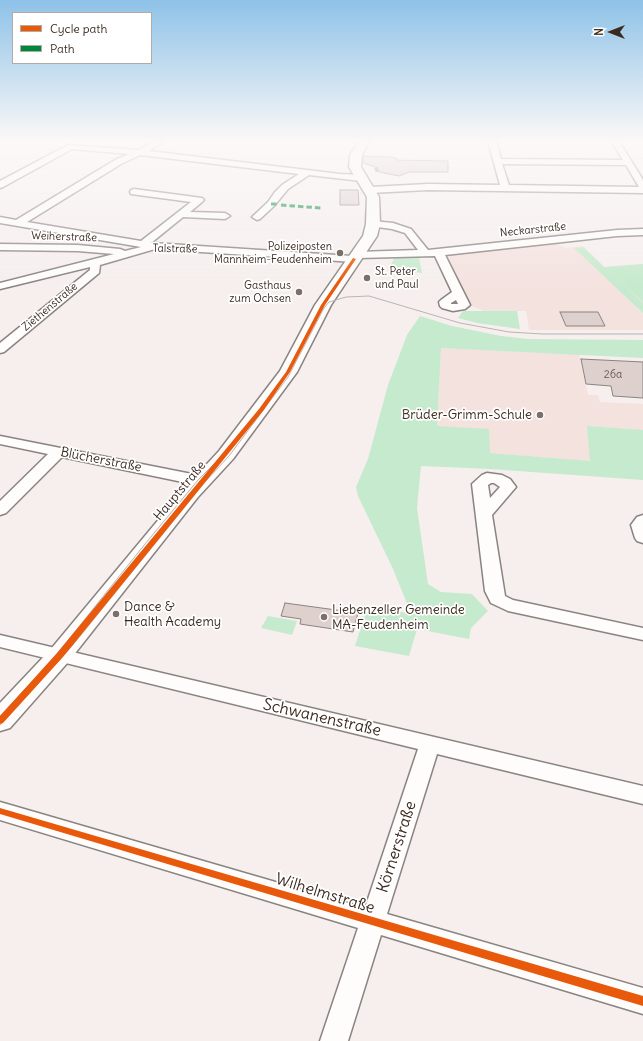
<!DOCTYPE html>
<html>
<head>
<meta charset="utf-8">
<style>
	body { margin:0 }
	#map { position:relative; width:643px; height:1041px; overflow:hidden; background:#f6efee; font-family:Delius,sans-serif }
	canvas { display:block }
	.legend { position:absolute; left:12px; top:12px; width:140px; height:52px; box-sizing:border-box; background:#fff; border:1px solid #b1aaa5; margin:0; padding:5px 7px; list-style:none; font-size:12px; color:#3b2a1e }
	.legend li { display:flex; align-items:center; gap:8px; height:20px }
	.legend b { width:20px; border:1px solid #b1aaa5 }
	.north { position:absolute; left:591px; top:12px; width:40px; height:40px; -webkit-text-stroke:3px #fff; paint-order:stroke; rotate:270deg; font-size:11px; font-weight:700; line-height:16px; text-align:center; color:#3b2a1e }
	.north::after { content:''; display:block; margin:auto; width:14px; height:18px; background:#3b2a1e; clip-path:polygon(50% 0,100% 100%,50% 72%,0 100%) }
</style>
</head>
<body>
<div id="map">
<canvas width="643" height="1041"></canvas>
<ul class="legend">
<li><b style="height:5px;background:#e8590c"></b>Cycle path</li>
<li><b style="height:5px;background:#00873e"></b>Path</li>
</ul>
<div class="north">N</div>
</div>
<script>
const ctx = document.querySelector('canvas').getContext('2d');
ctx.lineJoin = 'round';
function paint(path, color) { ctx.fillStyle = color; ctx.fill(path, 'evenodd'); }
const shape = rows => new Path2D(rows.map(r => 'M' + r).join(''));
function strokePath(path, color, width, dash) { ctx.strokeStyle = color; ctx.lineWidth = width; ctx.lineCap = dash ? 'butt' : 'round'; ctx.setLineDash(dash || []); ctx.stroke(path); }
function drawText(font, color, halo, rows, align = 'center') {
  ctx.font = font + ' Delius,sans-serif'; ctx.lineWidth = 3.5; ctx.setLineDash([]); ctx.textBaseline = 'middle'; ctx.strokeStyle = halo; ctx.fillStyle = color; for (const [text, x, y, turn = 0] of rows) {
    ctx.save(); ctx.translate(x, y); ctx.rotate((+turn || 0) * Math.PI / 180); ctx.textAlign = isNaN(turn) ? turn : align; if (halo) ctx.strokeText(text, 0, 0); ctx.fillText(text, 0, 0); ctx.restore();
  }
}
const built = shape([
	[554,242,566,248,583,246,605,267,643,264,643,330,529,330,526,311,484,311,470,305,445,254],
	[441,348,579,354,588,395,598,395,600,402,643,404,643,466,490,453,437,427]
]);
const green = shape([
	[583,247,604,267,643,264,643,302,608,270,643,303,643,313,574,248],
	[419,257,422,273,389,269,394,258],
	[463,311,517,311,520,329,477,323,458,318],
	[420,316,452,326,501,336,528,339,643,340,643,358,441,348,437,426,489,429,490,453,590,461,587,426,643,430,643,480,490,469,421,466,417,508,428,584,441,592,472,594,488,611,471,628,469,639,417,629,409,656,355,646,367,608,411,613,393,569,358,496,356,487,368,459,388,385,407,335],
	[268,616,297,621,292,635,261,628]
]);
const building = shape([
	[363,156,391,157,396,158,396,160,448,161,448,172,409,172,399,176,375,171,379,170,374,169,378,168,363,163,363,156],
	[340,190,358,190,359,205,340,205,340,190],
	[560,312,598,312,605,326,566,326,560,312],
	[581,359,643,362,643,398,613,396,611,386,586,384,581,359],
	[285,603,358,613,353,632,300,624,301,619,281,616,285,603]
]);
const street = shape([
	[154,141,163,141,149,151,340,174,361,175,365,178,361,181,309,175,288,189,274,206,260,219,257,220,252,217,268,202,275,192,282,185,299,174,140,155,121,164,27,222,141,241,191,202,131,194,130,192,131,190,134,189,202,198,204,200,202,202,190,212,225,213,230,216,225,219,183,217,151,243,153,243,352,256,353,253,357,252,418,250,405,233,392,229,370,226,368,224,373,221,393,223,411,229,428,250,617,230,643,229,643,235,617,236,445,255,470,305,465,309,453,311,442,308,440,306,439,302,441,300,452,292,435,256,359,258,358,261,354,262,155,249,100,265,99,273,4,352,0,353,0,343,90,270,90,267,0,289,0,283,114,254,78,251,0,250,0,244,78,245,120,249,125,251,141,247,0,223,0,217,16,220,115,160,129,154,72,149,3,187,0,188,0,181,68,145,139,150,154,141],
	[456,300,458,304,451,304,451,303,456,300],
	[488,141,496,141,501,159,623,160,611,141,619,141,643,180,643,193,428,190,370,193,366,190,370,187,428,184,500,185,488,141],
	[502,164,626,165,639,187,509,185,502,164],
	[0,436,202,476,207,478,210,481,207,484,202,486,62,457,6,513,0,515,0,501,48,454,0,444,0,436],
	[487,473,502,475,510,479,516,487,492,515,505,596,513,600,643,628,643,640,508,611,491,603,485,591,472,484,482,475,487,473],
	[491,483,494,483,500,487,490,498,488,485,491,483],
	[643,515,643,543,637,541,635,538,631,525,637,517,643,515],
	[0,635,643,786,643,804,437,754,387,914,643,988,643,1014,381,935,348,1041,320,1041,358,928,0,820,0,802,365,908,418,749,0,647,0,635]
]);
const secondary = shape([
	[359,141,369,141,362,155,361,167,379,197,380,224,377,236,331,305,297,372,233,459,198,497,69,661,10,728,0,731,0,703,51,649,184,489,219,451,280,371,315,305,363,236,366,224,367,197,349,167,350,155,359,141]
]);
const tram = shape([
	[49,664,145,544,198,480,216,462],
	[0,716,27,687],
	[0,725,72,646,205,482,229,456,288,377,324,308,329,302,346,297,369,296,460,323,509,332,543,334,643,334]
]);
const quiet = shape([
	[271,204,278,204],
	[281,205,321,208]
]);
const cycleway = shape([
	[353,258,356,259,325,305,290,372,263,411,63,657,3,723,0,724,0,716,57,653,259,409,286,372,321,305,353,258],
	[0,808,643,996,643,1006,0,814,0,808]
]);
const markers = [
	[340,253,4,"#7c6f67"],
	[367,278,4,"#7c6f67"],
	[299,292,4,"#7c6f67"],
	[540,415,4,"#7c6f67"],
	[116,614,4,"#7c6f67"],
	[324,617,4,"#7c6f67"]
];
const farStreetnames = [
	["Neckarstraße",533,230,-6],
	["Weiherstraße",64,237,2],
	["Talstraße",175,249,1],
	["Ziethenstraße",50,307,-40]
];
const farPoinames = [
	["Polizeiposten",332,247],
	["Mannheim-Feudenheim",332,260],
	["St. Peter",375,272,"left"],
	["und Paul",375,285,"left"],
	["Gasthaus",291,286],
	["zum Ochsen",291,299]
];
const numberNames = [
	["26a",613,375]
];
const poiNames = [
	["Brüder-Grimm-Schule",532,415,"right"],
	["Dance &",124,607],
	["Health Academy",124,622],
	["Liebenzeller Gemeinde",332,610],
	["MA-Feudenheim",332,625]
];
const streetNames = [
	["Blücherstraße",101,460,11],
	["Hauptstraße",180,491,-50]
];
const nearStreetnames = [
	["Schwanenstraße",322,718,13],
	["Körnerstraße",397,847,-72],
	["Wilhelmstraße",325,894,17]
];
paint(built, '#f4e2df');
paint(green, '#c6eacd');
paint(building, '#ded0cd');
strokePath(building, '#8a8481', 1);
strokePath(street, '#8a8481', 3);
strokePath(secondary, '#8a8481', 3);
paint(street, '#fefdfc');
paint(secondary, '#fefdfc');
strokePath(tram, '#b8b5b3', 1);
strokePath(quiet, '#00873e', 3, [5.5, 3]);
paint(cycleway, '#e8590c');
const sky = ctx.createLinearGradient(0, 0, 0, 286);
sky.addColorStop(0, '#8ec2e8');
sky.addColorStop(0.49, '#fbf8f7');
sky.addColorStop(1, '#fbf8f700');
ctx.fillStyle = sky;
ctx.fillRect(0, 0, 643, 286);
for (const [x, y, r, color] of markers) { const dot = new Path2D(); dot.arc(x, y, r, 0, 2 * Math.PI); ctx.fillStyle = color; ctx.fill(dot); strokePath(dot, '#fff', 1.5); }
drawText('11px', '#3b2a1e', '#fff', farStreetnames);
drawText('11px', '#3b2a1e', '#fff', farPoinames, 'right');
drawText('11px', '#64544a', null, numberNames);
drawText('13px', '#3b2a1e', '#fff', poiNames, 'left');
drawText('13px', '#3b2a1e', '#fff', streetNames);
drawText('16px', '#3b2a1e', '#fff', nearStreetnames);
</script>
</body>
</html>
